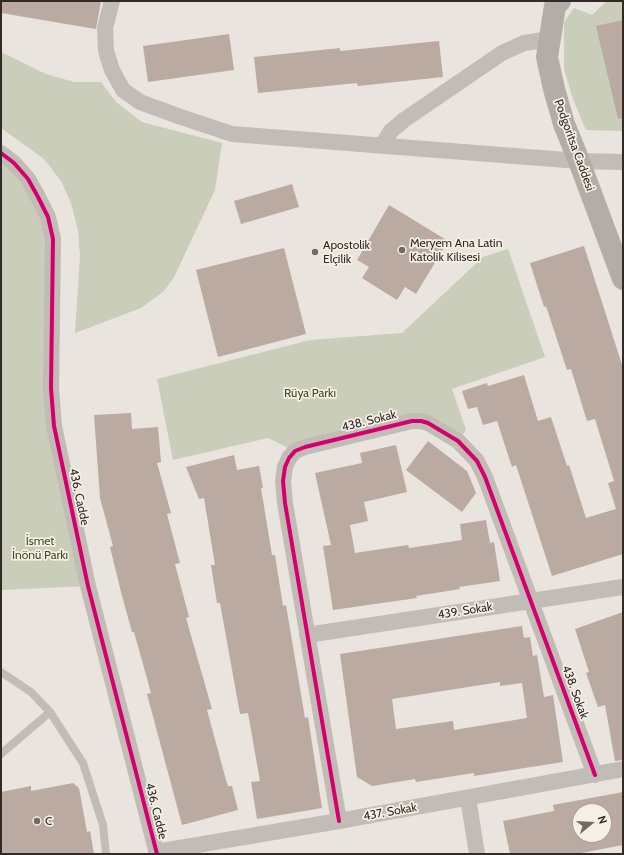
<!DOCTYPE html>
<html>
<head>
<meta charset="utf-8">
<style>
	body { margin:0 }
	#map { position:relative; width:624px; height:855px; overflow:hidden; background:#e9e4de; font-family:Cabin,sans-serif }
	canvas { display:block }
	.frame { position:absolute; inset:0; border:2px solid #312a26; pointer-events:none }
	.north { position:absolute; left:572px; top:803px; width:40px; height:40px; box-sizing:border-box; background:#f6efe5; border:1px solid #a7a099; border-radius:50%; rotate:72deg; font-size:11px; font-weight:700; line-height:16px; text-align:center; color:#312a26 }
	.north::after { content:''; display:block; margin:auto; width:14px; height:18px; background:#716b66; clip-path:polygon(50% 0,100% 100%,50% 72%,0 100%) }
</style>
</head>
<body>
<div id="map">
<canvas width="624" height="855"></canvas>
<div class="frame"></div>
<div class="north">N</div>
</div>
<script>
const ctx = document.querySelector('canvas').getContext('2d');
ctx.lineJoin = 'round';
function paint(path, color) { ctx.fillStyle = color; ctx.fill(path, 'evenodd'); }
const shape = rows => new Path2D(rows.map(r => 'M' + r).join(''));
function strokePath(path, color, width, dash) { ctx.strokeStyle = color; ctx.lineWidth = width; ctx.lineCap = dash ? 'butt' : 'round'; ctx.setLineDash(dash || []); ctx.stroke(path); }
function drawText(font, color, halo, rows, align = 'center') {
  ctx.font = font + ' Cabin,sans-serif'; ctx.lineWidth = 3.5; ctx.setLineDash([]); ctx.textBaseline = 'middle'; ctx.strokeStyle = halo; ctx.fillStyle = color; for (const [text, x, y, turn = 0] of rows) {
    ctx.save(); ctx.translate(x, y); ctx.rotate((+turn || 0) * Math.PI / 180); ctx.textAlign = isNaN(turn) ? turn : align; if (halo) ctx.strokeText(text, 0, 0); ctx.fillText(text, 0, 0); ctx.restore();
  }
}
const green = shape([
	[607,1,623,1,623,131,586,130,573,99,564,69,564,22,574,8,592,15],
	[1,52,46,74,74,82,101,82,116,102,142,122,222,143,215,190,174,277,164,291,141,308,75,333,80,256,78,230,71,203,61,181,44,159,1,128],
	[1,153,48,217,51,388,88,586,1,590],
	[508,249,545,357,452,389,466,430,458,441,428,423,295,451,268,438,173,460,157,379,310,340,402,333,483,257]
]);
const building = shape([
	[1,1,101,1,96,29,1,13],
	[623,20,623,118,618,119,596,26],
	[229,34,234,70,148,82,143,46],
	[439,41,443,77,358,86,357,83,258,93,254,57,340,48,340,51],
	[292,184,299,207,241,224,234,201],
	[389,205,448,241,416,294,405,287,397,300,362,278,369,267,357,260],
	[584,246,623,368,623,554,552,576,516,465,512,467,497,421,483,425,477,407,468,409,462,391,487,383,488,386,524,375,538,421,551,417,567,466,569,465,586,518,616,509,608,483,614,481,595,419,587,421,571,369,567,370,546,306,544,307,530,263],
	[284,248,306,334,218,357,196,270],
	[131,413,132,429,158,427,161,462,157,463,171,513,167,514,180,563,175,564,189,617,186,618,212,709,207,710,226,780,228,786,232,786,238,810,182,825,147,694,151,693,134,632,132,632,121,592,110,547,113,546,100,498,94,415],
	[428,441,467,471,476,493,462,512,406,470],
	[396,445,407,492,364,502,368,521,350,525,355,553,408,545,409,548,462,540,460,524,486,520,490,543,494,542,500,581,459,587,460,589,416,596,417,598,333,610,323,546,331,545,315,473,362,463,360,453],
	[234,455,237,470,259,466,263,488,261,488,272,555,275,555,283,606,286,605,305,718,308,717,322,808,257,819,251,782,260,781,248,713,240,714,220,603,217,603,211,565,215,565,204,498,199,499,186,467],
	[623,612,623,760,615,761,605,705,598,707,586,673,589,672,575,629],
	[522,626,524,638,530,637,533,656,537,655,544,697,553,695,563,762,474,776,474,773,416,782,415,779,372,786,357,777,340,654],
	[500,682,500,686,522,683,527,718,454,730,453,721,396,729,392,699],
	[73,783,79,788,87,832,90,831,94,854,1,854,1,792,31,786,31,791],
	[623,792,623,845,576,854,510,854,503,821,554,811,553,805],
	[580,811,604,811,604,835,580,835]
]);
const service = shape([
	[1,672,31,692,50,712,83,763,103,825,106,854],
	[1,754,50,712]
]);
const minor = shape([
	[112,1,105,28,106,51,112,70,123,90,140,102,178,116,232,134,579,161,623,162],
	[382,145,391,131,404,120,502,53,524,43,550,39],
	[1,153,14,163,28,179,38,197,48,217,53,239,51,388,54,426,88,586,157,854],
	[307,635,623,587],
	[468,798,477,854],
	[339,821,285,503,283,481,285,467,289,458,295,451,305,447,412,421,421,421,428,423,458,441,477,461,485,477,595,775],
	[156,852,339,821,623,769]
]);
const secondary = shape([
	[560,1,555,6,547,57,554,89,564,124,579,161,623,279]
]);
const cycleway = shape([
	[1,153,14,163,28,179,38,197,48,217,53,239,51,388,54,426,88,586,157,854],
	[339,821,285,503,283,481,285,467,289,458,295,451,305,447,412,421,421,421,428,423,458,441,477,461,485,477,595,775]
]);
const markers = [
	[402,250,4,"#716b66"],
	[315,252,4,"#716b66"],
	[37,821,4,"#716b66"]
];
const streetNames = [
	["Podgoritsa Caddesi",574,145,70],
	["438. Sokak",369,421,-14],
	["436. Cadde",79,497,78],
	["439. Sokak",465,611,-9],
	["438. Sokak",575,692,70],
	["436. Cadde",156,811,76],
	["437. Sokak",390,812,-10]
];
const poiNames = [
	["Meryem Ana Latin",410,243],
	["Katolik Kilisesi",410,257],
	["Apostolik",323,245],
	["Elçilik",323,259],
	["C",45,821]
];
const parkNames = [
	["Rüya Parkı",310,393],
	["İsmet",40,541],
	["İnönü Parkı",40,555]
];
paint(green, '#c9cdb9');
paint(building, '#bbaaa1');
strokePath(service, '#c2bcb7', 8);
strokePath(minor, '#c2bcb7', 16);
strokePath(secondary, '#b3ada8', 22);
strokePath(cycleway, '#d6006c', 4);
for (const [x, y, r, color] of markers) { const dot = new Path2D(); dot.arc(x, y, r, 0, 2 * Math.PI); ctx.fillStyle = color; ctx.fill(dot); strokePath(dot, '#f6efe5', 1.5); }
drawText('12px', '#312a26', '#f6efe5', streetNames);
drawText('12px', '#312a26', '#f6efe5', poiNames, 'left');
drawText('12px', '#404d2d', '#f6efe5', parkNames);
</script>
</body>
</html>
